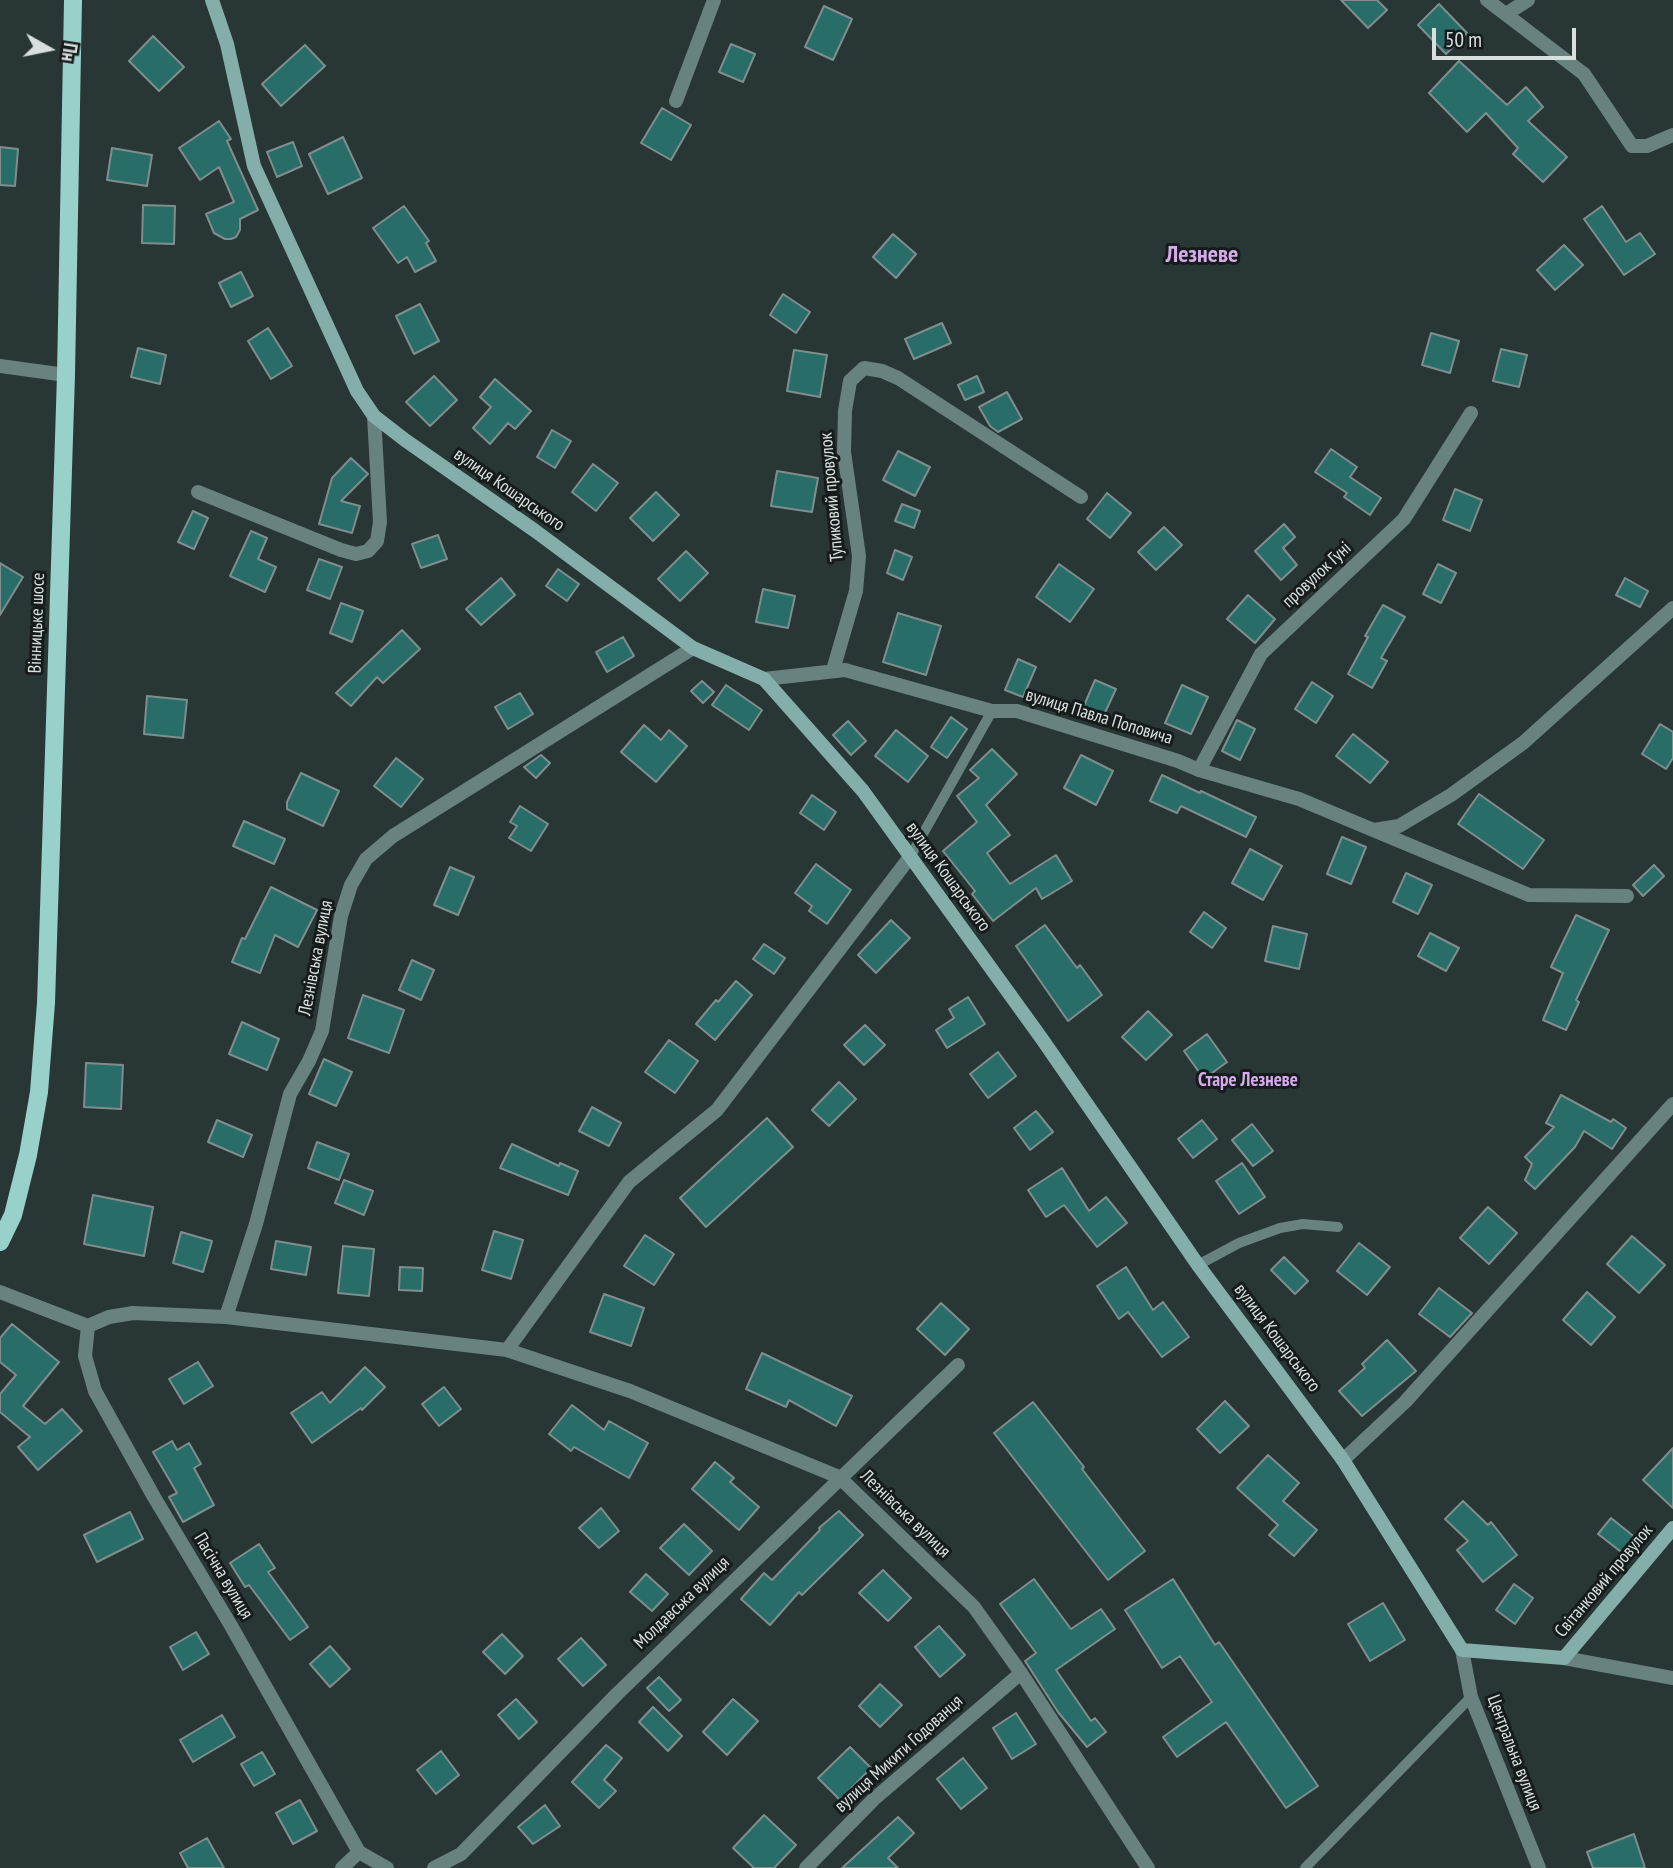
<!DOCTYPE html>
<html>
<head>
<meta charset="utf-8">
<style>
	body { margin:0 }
	#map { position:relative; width:1673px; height:1868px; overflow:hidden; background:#283635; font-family:"PT Sans Narrow",sans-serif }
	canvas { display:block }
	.north { position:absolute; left:14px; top:14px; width:70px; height:70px; -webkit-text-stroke:5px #161c1b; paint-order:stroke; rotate:99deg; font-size:19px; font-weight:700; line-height:28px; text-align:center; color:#d7e0df }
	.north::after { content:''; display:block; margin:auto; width:24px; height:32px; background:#d7e0df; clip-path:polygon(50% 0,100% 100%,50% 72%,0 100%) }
	.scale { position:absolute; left:1432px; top:28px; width:144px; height:32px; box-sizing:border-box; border:4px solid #d7e0df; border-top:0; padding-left:9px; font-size:21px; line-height:24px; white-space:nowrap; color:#d7e0df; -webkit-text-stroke:5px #161c1b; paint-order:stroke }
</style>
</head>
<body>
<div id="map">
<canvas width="1673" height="1868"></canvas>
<div class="north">Пн</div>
<div class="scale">50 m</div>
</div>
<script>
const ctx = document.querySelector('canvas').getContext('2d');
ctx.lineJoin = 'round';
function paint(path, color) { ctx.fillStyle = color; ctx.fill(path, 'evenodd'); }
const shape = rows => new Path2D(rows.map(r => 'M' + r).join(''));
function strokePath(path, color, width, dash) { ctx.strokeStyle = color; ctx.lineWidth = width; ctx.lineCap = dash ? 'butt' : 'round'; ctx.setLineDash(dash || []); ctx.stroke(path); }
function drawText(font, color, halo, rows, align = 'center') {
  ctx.font = font + ' "PT Sans Narrow",sans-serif'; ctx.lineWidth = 6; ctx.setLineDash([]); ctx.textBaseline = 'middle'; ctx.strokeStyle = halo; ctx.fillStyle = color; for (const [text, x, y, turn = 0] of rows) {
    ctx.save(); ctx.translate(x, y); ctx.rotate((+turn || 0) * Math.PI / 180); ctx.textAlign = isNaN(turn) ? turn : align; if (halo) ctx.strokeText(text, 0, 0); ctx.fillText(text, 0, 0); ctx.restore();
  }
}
const building = shape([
	[1341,0,1377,0,1387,10,1368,28,1341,0],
	[1439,4,1467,33,1446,54,1418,25,1439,4],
	[824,6,852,19,833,60,805,47,824,6],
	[153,36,184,67,159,91,129,61,153,36],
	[731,44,755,54,743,82,719,72,731,44],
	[305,45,325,66,281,106,262,84,305,45],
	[1459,61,1507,105,1526,87,1543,107,1528,121,1567,157,1543,182,1513,154,1518,148,1486,113,1467,132,1429,93,1459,61],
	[662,108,691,125,671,160,641,143,662,108],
	[219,121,231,139,227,141,258,210,240,219,240,230,236,237,231,239,225,239,214,233,206,214,234,202,219,167,200,180,179,148,219,121],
	[343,137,362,178,328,194,309,154,343,137],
	[293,142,302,166,277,177,267,152,293,142],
	[0,147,18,149,15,186,0,185,0,147],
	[112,148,152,155,147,186,107,180,112,148],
	[143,205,175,206,174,244,142,243,143,205],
	[404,206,429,241,426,243,436,261,415,272,407,257,398,263,373,228,404,206],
	[1602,206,1626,242,1640,233,1655,254,1624,275,1584,219,1602,206],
	[893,234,916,254,896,278,873,257,893,234],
	[1564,245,1583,265,1555,290,1537,270,1564,245],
	[241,272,253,296,231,307,219,283,241,272],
	[783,294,810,312,796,333,770,315,783,294],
	[420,304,439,341,414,354,396,316,420,304],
	[942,323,951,343,914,359,905,339,942,323],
	[268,328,292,366,271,379,248,341,268,328],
	[1431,333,1459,341,1450,373,1422,365,1431,333],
	[138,348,166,355,160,384,131,377,138,348],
	[1501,349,1527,355,1519,387,1493,381,1501,349],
	[794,350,827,355,820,397,787,391,794,350],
	[434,376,457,400,430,426,406,402,434,376],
	[977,376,984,392,965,400,958,385,977,376],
	[495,379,531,411,515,429,508,423,490,444,473,428,491,407,480,397,495,379],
	[1007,392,1022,419,998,432,990,426,979,407,1007,392],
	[552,430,571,441,555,468,537,457,552,430],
	[1331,449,1357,467,1350,477,1381,498,1370,515,1344,497,1347,493,1315,472,1331,449],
	[898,451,930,467,915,496,883,480,898,451],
	[351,458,368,474,341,501,360,506,352,533,319,524,332,478,351,458],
	[593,464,618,483,596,511,572,492,593,464],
	[777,471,818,478,812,512,771,506,777,471],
	[1455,489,1482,500,1470,531,1443,520,1455,489],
	[656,492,679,515,653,541,630,518,656,492],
	[1107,493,1131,513,1110,538,1087,519,1107,493],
	[902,504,920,511,914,528,895,521,902,504],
	[193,511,208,518,194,549,178,542,193,511],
	[1284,524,1295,537,1283,548,1297,565,1281,580,1255,551,1284,524],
	[1164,527,1182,545,1156,570,1138,552,1164,527],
	[251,531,267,538,258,559,276,567,265,592,230,576,251,531],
	[438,535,447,559,421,568,412,544,438,535],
	[895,550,912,557,903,580,887,573,895,550],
	[686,551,708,573,680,601,658,579,686,551],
	[319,559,342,567,330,599,307,590,319,559],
	[0,563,23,577,0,615,0,563],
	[1059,564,1094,589,1070,622,1036,597,1059,564],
	[1438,564,1456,573,1441,603,1423,594,1438,564],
	[558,569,579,584,567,601,546,586,558,569],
	[501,578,515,595,481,625,466,609,501,578],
	[1625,578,1648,591,1640,607,1616,595,1625,578],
	[763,589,795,596,788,628,756,622,763,589],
	[1248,595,1275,619,1255,643,1227,619,1248,595],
	[341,603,363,611,352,642,330,633,341,603],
	[1383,605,1405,617,1381,658,1387,661,1372,688,1348,674,1368,637,1365,636,1383,605],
	[898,613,941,626,926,675,883,662,898,613],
	[402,630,420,649,383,683,377,677,351,706,336,693,402,630],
	[623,637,634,656,607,672,596,652,623,637],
	[1018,659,1036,667,1023,697,1005,690,1018,659],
	[1095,680,1116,689,1103,717,1083,708,1095,680],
	[702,681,714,692,703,703,691,691,702,681],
	[1312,682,1333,696,1316,723,1295,709,1312,682],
	[726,685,762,710,749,730,712,705,726,685],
	[1182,685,1208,697,1191,734,1165,723,1182,685],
	[520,693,533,714,508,729,495,707,520,693],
	[147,696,187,700,183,738,144,734,147,696],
	[951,717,967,729,947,758,931,747,951,717],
	[1237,720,1255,729,1240,760,1222,751,1237,720],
	[848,721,866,741,851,755,833,735,848,721],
	[1660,724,1673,732,1673,758,1666,769,1642,754,1660,724],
	[644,725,661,740,669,730,687,746,656,782,621,752,644,725],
	[896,730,928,756,908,782,875,756,896,730],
	[1353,734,1388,762,1370,783,1336,756,1353,734],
	[992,749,1017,774,986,805,1010,835,987,853,1010,884,1056,855,1072,881,1042,899,1036,888,993,921,972,894,975,891,943,851,977,822,957,796,979,778,970,770,992,749],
	[541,755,550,763,536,778,524,767,541,755],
	[1081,755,1113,771,1096,805,1064,788,1081,755],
	[396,758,423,779,401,807,374,786,396,758],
	[301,773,339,791,323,826,287,809,287,802,301,773],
	[1162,775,1200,793,1201,791,1256,817,1246,837,1181,806,1177,813,1150,801,1162,775],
	[1479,794,1544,840,1523,869,1458,824,1479,794],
	[812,795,836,812,824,830,800,813,812,795],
	[520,806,548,824,531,851,509,838,517,826,510,822,520,806],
	[244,821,285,839,274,864,233,846,244,821],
	[1342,837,1366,847,1351,884,1327,874,1342,837],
	[1250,849,1282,866,1263,900,1232,883,1250,849],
	[816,864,851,890,827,924,809,911,812,906,795,893,816,864],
	[1654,865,1664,876,1643,896,1633,885,1654,865],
	[450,867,474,877,458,915,434,905,450,867],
	[1406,873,1432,885,1418,914,1393,902,1406,873],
	[271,887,317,910,298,947,275,935,260,973,232,962,242,938,245,939,271,887],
	[1204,912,1226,928,1212,948,1190,932,1204,912],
	[1576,915,1609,930,1576,1000,1579,1002,1566,1030,1543,1020,1563,973,1551,967,1576,915],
	[891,920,910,938,876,973,858,955,891,920],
	[1045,925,1077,968,1080,965,1102,995,1068,1021,1016,946,1045,925],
	[1273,926,1307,934,1299,969,1265,961,1273,926],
	[1430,933,1459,948,1446,971,1418,956,1430,933],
	[764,944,785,958,774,974,753,959,764,944],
	[412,960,434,970,421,1000,399,990,412,960],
	[736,981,752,995,715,1040,696,1024,716,1000,718,1002,736,981],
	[363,995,404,1010,389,1053,348,1038,363,995],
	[968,997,985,1024,947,1048,936,1030,954,1018,949,1009,968,997],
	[1148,1011,1172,1035,1146,1060,1122,1037,1148,1011],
	[242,1022,279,1039,267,1070,229,1054,242,1022],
	[865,1025,885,1045,864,1065,844,1045,865,1025],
	[1207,1034,1227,1062,1204,1079,1184,1051,1207,1034],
	[669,1040,698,1061,675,1093,645,1072,669,1040],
	[998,1052,1016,1076,988,1098,970,1074,998,1052],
	[324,1059,352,1072,336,1106,309,1094,324,1059],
	[86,1063,123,1065,121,1109,84,1107,86,1063],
	[839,1082,856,1099,829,1126,812,1110,839,1082],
	[1561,1095,1611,1122,1613,1119,1626,1128,1612,1149,1584,1131,1575,1147,1535,1189,1525,1180,1532,1164,1525,1157,1554,1127,1546,1123,1561,1095],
	[592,1107,621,1123,609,1146,579,1131,592,1107],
	[1036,1111,1053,1132,1030,1150,1014,1128,1036,1111],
	[767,1118,793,1147,706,1227,680,1198,767,1118],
	[217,1120,252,1135,243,1157,208,1142,217,1120],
	[1202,1120,1217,1139,1193,1158,1178,1139,1202,1120],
	[1252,1124,1273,1151,1253,1166,1232,1140,1252,1124],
	[317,1142,349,1154,339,1180,308,1168,317,1142],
	[512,1144,559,1166,560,1163,578,1171,568,1195,500,1168,512,1144],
	[1242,1163,1265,1197,1239,1214,1216,1181,1242,1163],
	[1062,1168,1089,1211,1106,1197,1127,1223,1097,1247,1064,1205,1046,1217,1028,1190,1062,1168],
	[344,1180,373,1191,364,1215,335,1203,344,1180],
	[93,1195,153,1207,144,1256,84,1244,93,1195],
	[1488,1207,1517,1233,1489,1264,1460,1238,1488,1207],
	[494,1231,523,1240,511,1279,482,1270,494,1231],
	[181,1232,212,1241,203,1272,173,1263,181,1232],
	[645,1235,674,1254,654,1285,624,1266,645,1235],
	[1632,1236,1665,1265,1639,1293,1607,1264,1632,1236],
	[276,1241,311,1247,306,1275,271,1269,276,1241],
	[1359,1243,1390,1267,1367,1295,1337,1271,1359,1243],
	[343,1246,374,1249,369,1296,338,1293,343,1246],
	[1284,1257,1308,1281,1295,1294,1271,1270,1284,1257],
	[400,1267,423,1268,422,1291,399,1290,400,1267],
	[1126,1267,1153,1310,1163,1302,1189,1337,1162,1357,1128,1312,1119,1319,1097,1286,1126,1267],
	[1439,1288,1472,1313,1450,1337,1419,1314,1439,1288],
	[1587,1292,1615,1317,1591,1345,1563,1320,1587,1292],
	[604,1294,644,1308,631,1346,590,1332,604,1294],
	[941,1303,969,1329,945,1355,917,1329,941,1303],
	[12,1324,59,1362,23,1406,45,1424,62,1409,82,1431,38,1470,18,1447,30,1437,0,1412,0,1394,16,1375,0,1362,0,1338,12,1324],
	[1387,1340,1416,1371,1362,1416,1339,1391,1365,1368,1362,1364,1387,1340],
	[762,1353,852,1396,836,1426,789,1400,786,1407,746,1389,762,1353],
	[198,1362,213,1386,184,1404,169,1379,198,1362],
	[365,1367,385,1387,362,1410,361,1408,312,1443,291,1413,322,1392,330,1403,365,1367],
	[444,1387,461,1409,439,1426,422,1404,444,1387],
	[1225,1401,1249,1426,1220,1453,1197,1429,1225,1401],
	[1033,1402,1084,1467,1082,1469,1145,1551,1108,1580,994,1433,1033,1402],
	[572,1405,604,1430,609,1421,648,1443,629,1478,574,1447,571,1451,549,1434,572,1405],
	[172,1441,177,1450,189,1443,201,1464,194,1468,214,1505,183,1522,169,1497,177,1493,153,1452,172,1441],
	[1673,1448,1673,1508,1643,1480,1673,1448],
	[1268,1455,1299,1483,1283,1501,1317,1530,1294,1556,1269,1535,1278,1525,1237,1488,1268,1455],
	[715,1462,734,1478,730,1482,759,1507,739,1530,692,1489,715,1462],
	[1463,1501,1488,1525,1491,1522,1517,1555,1483,1582,1457,1550,1468,1541,1445,1519,1463,1501],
	[601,1508,619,1531,599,1548,579,1528,601,1508],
	[839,1511,863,1535,802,1595,799,1592,770,1625,741,1599,764,1573,772,1580,820,1530,819,1528,839,1511],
	[130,1512,143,1539,97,1562,84,1535,130,1512],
	[1611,1518,1637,1539,1625,1555,1598,1534,1611,1518],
	[684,1524,712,1551,689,1575,660,1548,684,1524],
	[259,1544,275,1568,268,1572,308,1627,290,1640,249,1585,245,1587,230,1563,259,1544],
	[883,1570,911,1598,888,1621,859,1593,883,1570],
	[646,1574,668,1594,652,1611,630,1592,646,1574],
	[1034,1579,1071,1629,1101,1609,1115,1629,1056,1670,1091,1721,1095,1718,1106,1732,1087,1747,1058,1712,1025,1661,1036,1653,1000,1604,1034,1579],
	[1173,1579,1215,1645,1219,1642,1318,1786,1286,1808,1226,1722,1177,1757,1163,1737,1212,1702,1180,1656,1162,1668,1125,1610,1173,1579],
	[1514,1584,1533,1598,1515,1624,1496,1610,1514,1584],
	[1383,1603,1405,1640,1370,1661,1348,1624,1383,1603],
	[939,1626,965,1655,940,1677,915,1647,939,1626],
	[196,1632,209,1654,183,1670,170,1647,196,1632],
	[502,1634,523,1656,505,1674,483,1652,502,1634],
	[581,1638,606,1665,583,1686,558,1659,581,1638],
	[330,1646,350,1669,330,1687,310,1664,330,1646],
	[659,1677,681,1700,669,1711,647,1688,659,1677],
	[880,1684,902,1705,880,1727,859,1706,880,1684],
	[516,1699,537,1722,519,1739,498,1715,516,1699],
	[733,1699,758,1721,727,1755,703,1732,733,1699],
	[653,1707,682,1736,668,1751,639,1722,653,1707],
	[1016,1713,1036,1744,1012,1759,993,1728,1016,1713],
	[222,1715,235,1737,193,1762,180,1740,222,1715],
	[606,1745,622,1758,604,1780,616,1791,599,1808,572,1782,606,1745],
	[850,1747,871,1768,840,1800,818,1778,850,1747],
	[441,1751,459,1775,436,1794,417,1770,441,1751],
	[262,1752,275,1774,254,1786,241,1764,262,1752],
	[963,1758,987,1788,961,1809,937,1779,963,1758],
	[300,1800,317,1831,293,1844,276,1813,300,1800],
	[545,1805,560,1826,533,1844,518,1827,545,1805],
	[764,1815,796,1845,774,1868,754,1868,733,1848,764,1815],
	[898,1817,914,1833,888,1858,898,1868,842,1868,898,1817],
	[1634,1834,1645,1868,1593,1868,1587,1852,1634,1834],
	[207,1838,224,1868,188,1868,180,1853,207,1838]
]);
const lane = shape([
	[910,857,992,711],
	[1198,1265,1239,1243,1280,1228,1303,1224,1338,1227],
	[1305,1868,1471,1697]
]);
const street = shape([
	[1487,0,1584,74,1632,146,1647,146,1673,135],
	[1506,14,1528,0],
	[676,101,714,0],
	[0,366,66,375],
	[198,492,341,550,356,554,368,551,377,541,380,522,374,416],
	[833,670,856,591,859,556,844,452,845,411,850,381,864,368,882,371,898,378,1081,497],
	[764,679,845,670,992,711,1017,711,1178,761,1199,770,1299,799,1529,895,1627,896],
	[1199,770,1261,654,1404,519,1471,413],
	[1374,830,1399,826,1451,795,1523,743,1673,608],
	[0,1292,88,1326],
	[226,1317,256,1224,290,1094,309,1061,322,1031,341,916,351,885,366,859,393,836,693,648],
	[507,1350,629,1182,717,1110,910,857],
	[1343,1460,1405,1402,1673,1104],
	[1462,1650,1471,1697,1539,1868],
	[1564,1658,1673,1678],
	[342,1868,359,1852],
	[387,1868,359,1852,230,1624,154,1497,95,1391,85,1356,88,1326,109,1317,133,1313,226,1317,507,1350,630,1391,839,1477,974,1607,1021,1673,1148,1868],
	[434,1868,461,1854,617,1694,958,1365],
	[806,1868,874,1799,1021,1673]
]);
const secondary = shape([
	[212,0,227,44,254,166,357,391,374,416,405,440,534,530,693,648,764,679,863,791,1042,1039,1198,1265,1343,1460,1462,1650,1564,1658,1673,1528]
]);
const primary = shape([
	[0,1242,13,1215,28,1155,39,1092,46,1003,66,375,73,0]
]);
const streetNames = [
	["вулиця Кошарського",509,490,35],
	["Тупиковий провулок",832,497,-95],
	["провулок Гуні",1317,575,-43],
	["Вінницьке шосе",37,623,-88],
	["вулиця Павла Поповича",1099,717,17],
	["вулиця Кошарського",948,877,54],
	["Лезнівська вулиця",316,958,-79],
	["вулиця Кошарського",1277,1338,53],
	["Лезнівська вулиця",905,1514,44],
	["Пасічна вулиця",223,1576,59],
	["Світанковий провулок",1604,1581,-50],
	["Молдавська вулиця",682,1603,-44],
	["Центральна вулиця",1514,1753,69],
	["вулиця Микити Годованця",899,1754,-42]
];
const neighbourhoodNames = [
	["Старе Лезневе",1248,1081]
];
const districtNames = [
	["Лезневе",1202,255]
];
paint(building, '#286d68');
strokePath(building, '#7f8e8c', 2);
strokePath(lane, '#67827f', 10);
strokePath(street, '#67827f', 14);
strokePath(secondary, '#83aea9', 14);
strokePath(primary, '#98d0ca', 18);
drawText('18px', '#d7e0df', '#161c1b', streetNames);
drawText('bold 19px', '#d6abeb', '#161c1b', neighbourhoodNames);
drawText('bold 24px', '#d6abeb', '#161c1b', districtNames);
</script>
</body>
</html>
